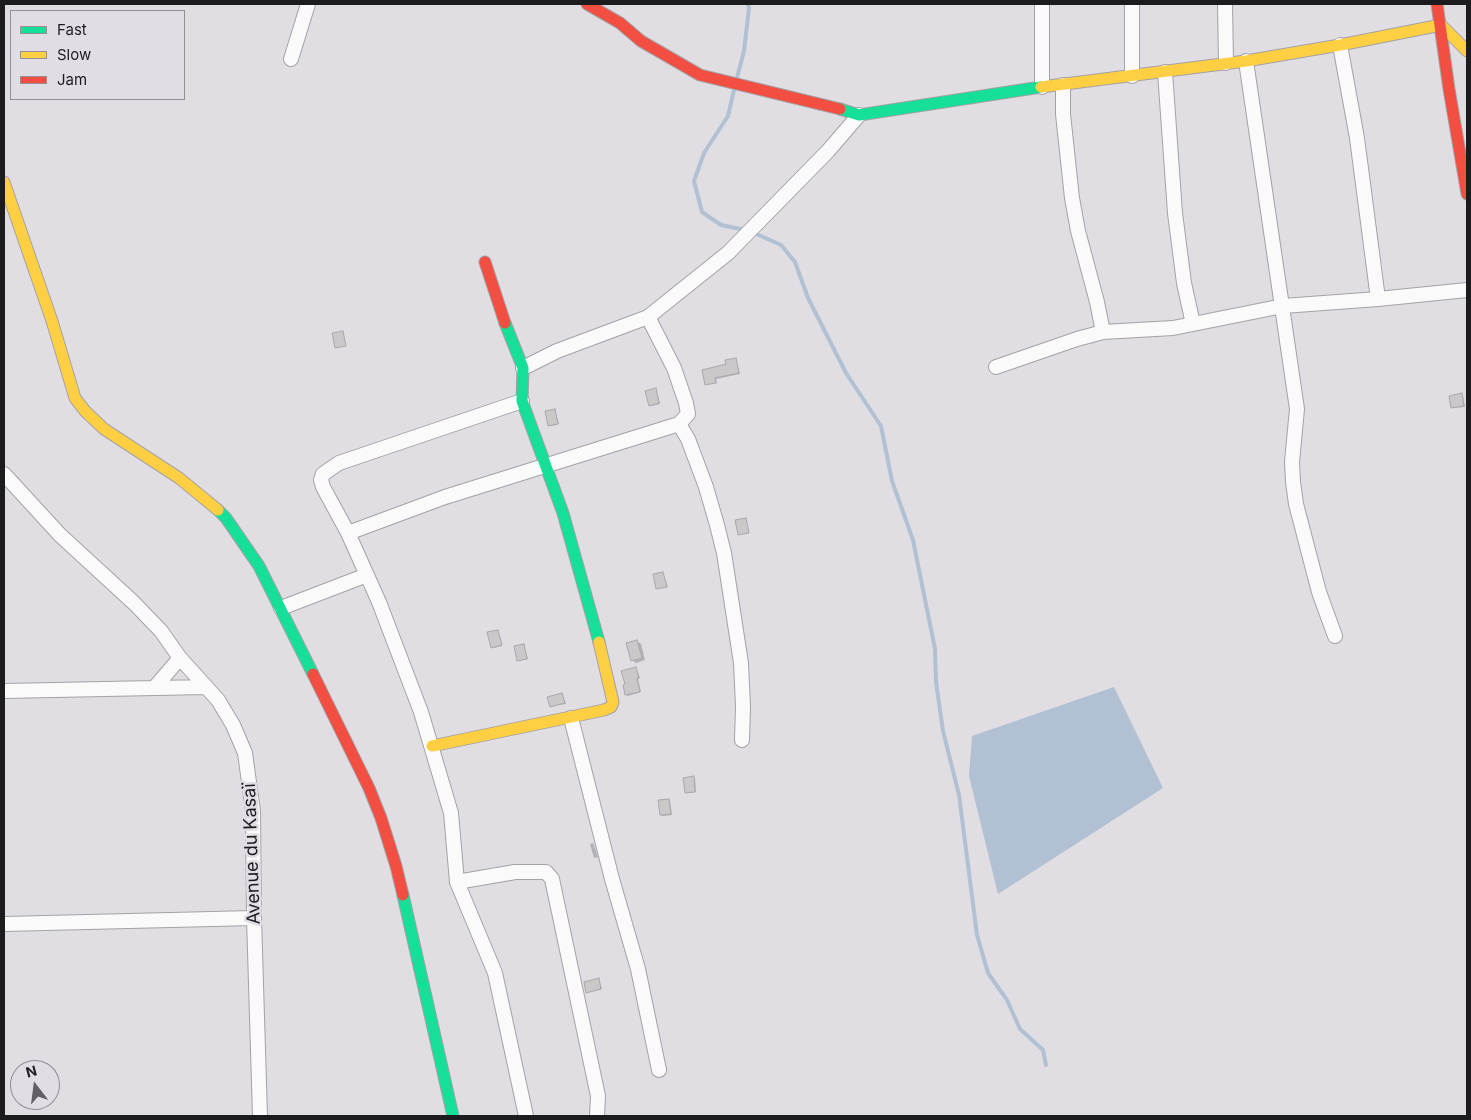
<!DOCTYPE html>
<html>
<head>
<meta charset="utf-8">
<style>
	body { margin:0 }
	#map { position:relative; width:1471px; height:1120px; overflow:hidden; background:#e0dee3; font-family:Inter,sans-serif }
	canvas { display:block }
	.frame { position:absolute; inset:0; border:5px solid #1c1b1e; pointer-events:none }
	.legend { position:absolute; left:10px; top:10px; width:175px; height:90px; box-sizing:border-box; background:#e0dde4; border:1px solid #928f95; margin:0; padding:6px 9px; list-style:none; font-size:15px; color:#1c1b1e }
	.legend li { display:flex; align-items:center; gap:10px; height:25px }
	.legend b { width:25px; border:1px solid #928f95 }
	.north { position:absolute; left:10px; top:1060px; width:50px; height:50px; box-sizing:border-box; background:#e0dde4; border:1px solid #928f95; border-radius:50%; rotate:345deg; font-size:14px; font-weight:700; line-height:20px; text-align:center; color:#1c1b1e }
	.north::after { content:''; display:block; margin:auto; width:18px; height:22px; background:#615f63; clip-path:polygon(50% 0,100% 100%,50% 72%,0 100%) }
</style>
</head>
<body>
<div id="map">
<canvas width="1471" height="1120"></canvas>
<div class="frame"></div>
<ul class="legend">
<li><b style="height:6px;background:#16e098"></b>Fast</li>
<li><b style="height:6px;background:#ffcf43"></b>Slow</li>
<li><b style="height:6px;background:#f24e42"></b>Jam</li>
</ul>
<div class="north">N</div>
</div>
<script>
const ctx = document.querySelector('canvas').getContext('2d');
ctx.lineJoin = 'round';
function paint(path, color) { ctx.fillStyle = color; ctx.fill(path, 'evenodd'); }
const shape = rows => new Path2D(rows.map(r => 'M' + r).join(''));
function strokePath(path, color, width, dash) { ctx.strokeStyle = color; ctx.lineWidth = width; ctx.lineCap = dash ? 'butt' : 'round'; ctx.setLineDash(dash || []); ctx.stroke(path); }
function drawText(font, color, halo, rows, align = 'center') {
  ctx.font = font + ' Inter,sans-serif'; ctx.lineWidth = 5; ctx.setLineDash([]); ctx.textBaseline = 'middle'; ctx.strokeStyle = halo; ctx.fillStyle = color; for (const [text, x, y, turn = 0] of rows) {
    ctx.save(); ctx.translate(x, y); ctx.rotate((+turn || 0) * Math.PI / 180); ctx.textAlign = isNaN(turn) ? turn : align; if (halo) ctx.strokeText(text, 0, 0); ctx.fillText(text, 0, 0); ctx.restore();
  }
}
const water = shape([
	[1114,687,1163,788,998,894,969,776,972,736]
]);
const shadow = shape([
	[736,359,740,374,716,379,717,383,706,384],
	[656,389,660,404,651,406,650,405],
	[1461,395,1463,396,1465,407,1452,408],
	[555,410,559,424,550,426,549,425],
	[663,573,668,587,658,589,654,575],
	[498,632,502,646,493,648,492,647],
	[637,641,641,644,645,660,636,663,632,660],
	[524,645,528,659,519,661,518,660],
	[636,668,640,678,638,679,641,692,628,696,626,695],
	[562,694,566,704,551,706],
	[693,778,695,778,696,792,687,793,686,792],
	[669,800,670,801,672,815,663,816,661,815],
	[593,843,598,857,594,858,590,844],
	[599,980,602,989,588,992]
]);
const stream = shape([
	[737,78,744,51,749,8,748,4],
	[734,90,728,116,704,153,694,181,702,212,721,225,745,230],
	[752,232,781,245,795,262,808,298,846,373,881,426,892,481,913,540,935,649,936,682,943,731,959,795,977,935,988,973,1007,1000,1020,1029,1043,1050,1046,1065]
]);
const building = shape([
	[343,331,346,346,335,348,332,333,343,331],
	[736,358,739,373,715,378,716,383,705,385,702,370,726,364,725,360,736,358],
	[656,388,659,403,649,406,645,391,656,388],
	[1462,393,1464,406,1451,408,1449,396,1462,393],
	[555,409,558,424,548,426,545,411,555,409],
	[746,518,749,533,738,535,735,520,746,518],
	[663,572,667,587,656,589,653,574,663,572],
	[498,630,502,645,491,648,487,632,498,630],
	[637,640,642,658,631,661,626,643,637,640],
	[524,644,527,659,517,661,514,646,524,644],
	[636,667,639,678,637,678,640,692,625,695,623,685,625,684,621,671,636,667],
	[562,693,565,703,550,707,547,697,562,693],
	[694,776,695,792,685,793,683,778,694,776],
	[669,799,671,814,660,815,658,800,669,799],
	[599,978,601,989,586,993,584,982,599,978]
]);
const street = shape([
	[1225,4,1226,63],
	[1340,45,1357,138,1378,299],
	[291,59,308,4],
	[1246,61,1297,409,1292,462,1293,482,1296,504,1319,592,1335,636],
	[1165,72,1175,213,1184,283,1193,324],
	[1132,76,1132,4],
	[1063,85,1063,114,1072,198,1078,231,1097,302,1103,332],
	[1042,87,1042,4],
	[996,367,1077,339,1103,332,1173,328,1283,306,1378,299,1467,290],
	[523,368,557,351,648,317,728,253,828,151,859,115],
	[522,401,339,463,323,474,321,480,323,487,348,533,379,602,421,712,451,813,457,882,495,973,526,1116],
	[679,424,688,439,706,487,717,525,724,553,741,663,743,706,742,740],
	[4,474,60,535,134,603,161,631,180,658,218,700,233,725,245,753,253,811,254,918,260,1116],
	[348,533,445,497,679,424,688,414,686,403,674,368,648,317],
	[281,608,367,575],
	[155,687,180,658],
	[4,691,206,687],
	[571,718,612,879,638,969,659,1070],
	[457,882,515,872,546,872,552,879,598,1096,597,1116],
	[4,924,254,918]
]);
const fast = shape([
	[840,109,859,115,1041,87],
	[505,323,523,368,522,401,563,513,599,642],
	[218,510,226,518,259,566,313,674],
	[403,895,453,1116]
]);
const slow = shape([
	[1041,87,1246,61,1340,45,1441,25,1467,51],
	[4,182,52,321,75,398,85,411,104,429,179,478,218,510],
	[432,746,604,710,611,707,613,702,599,642]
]);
const jam = shape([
	[587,4,620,23,641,41,700,75,840,109],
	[1437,4,1449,89,1467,194],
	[485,262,505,323],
	[313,674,369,788,381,818,396,866,403,895]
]);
const streetNames = [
	["Avenue du Kasaï",252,854,-92]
];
paint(water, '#b1c0d3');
paint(shadow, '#0003');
strokePath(stream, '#b1c0d3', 4);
paint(building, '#cbc8ca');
strokePath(building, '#aaa7a9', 1);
strokePath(street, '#a3a2a5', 16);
strokePath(fast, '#a3a2a5', 13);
strokePath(slow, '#a3a2a5', 13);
strokePath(jam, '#a3a2a5', 13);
strokePath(street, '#fafafb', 14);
strokePath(fast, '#16e098', 11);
strokePath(slow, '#ffcf43', 11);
strokePath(jam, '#f24e42', 11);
drawText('18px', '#1c1b1e', '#e0dde4', streetNames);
</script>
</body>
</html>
